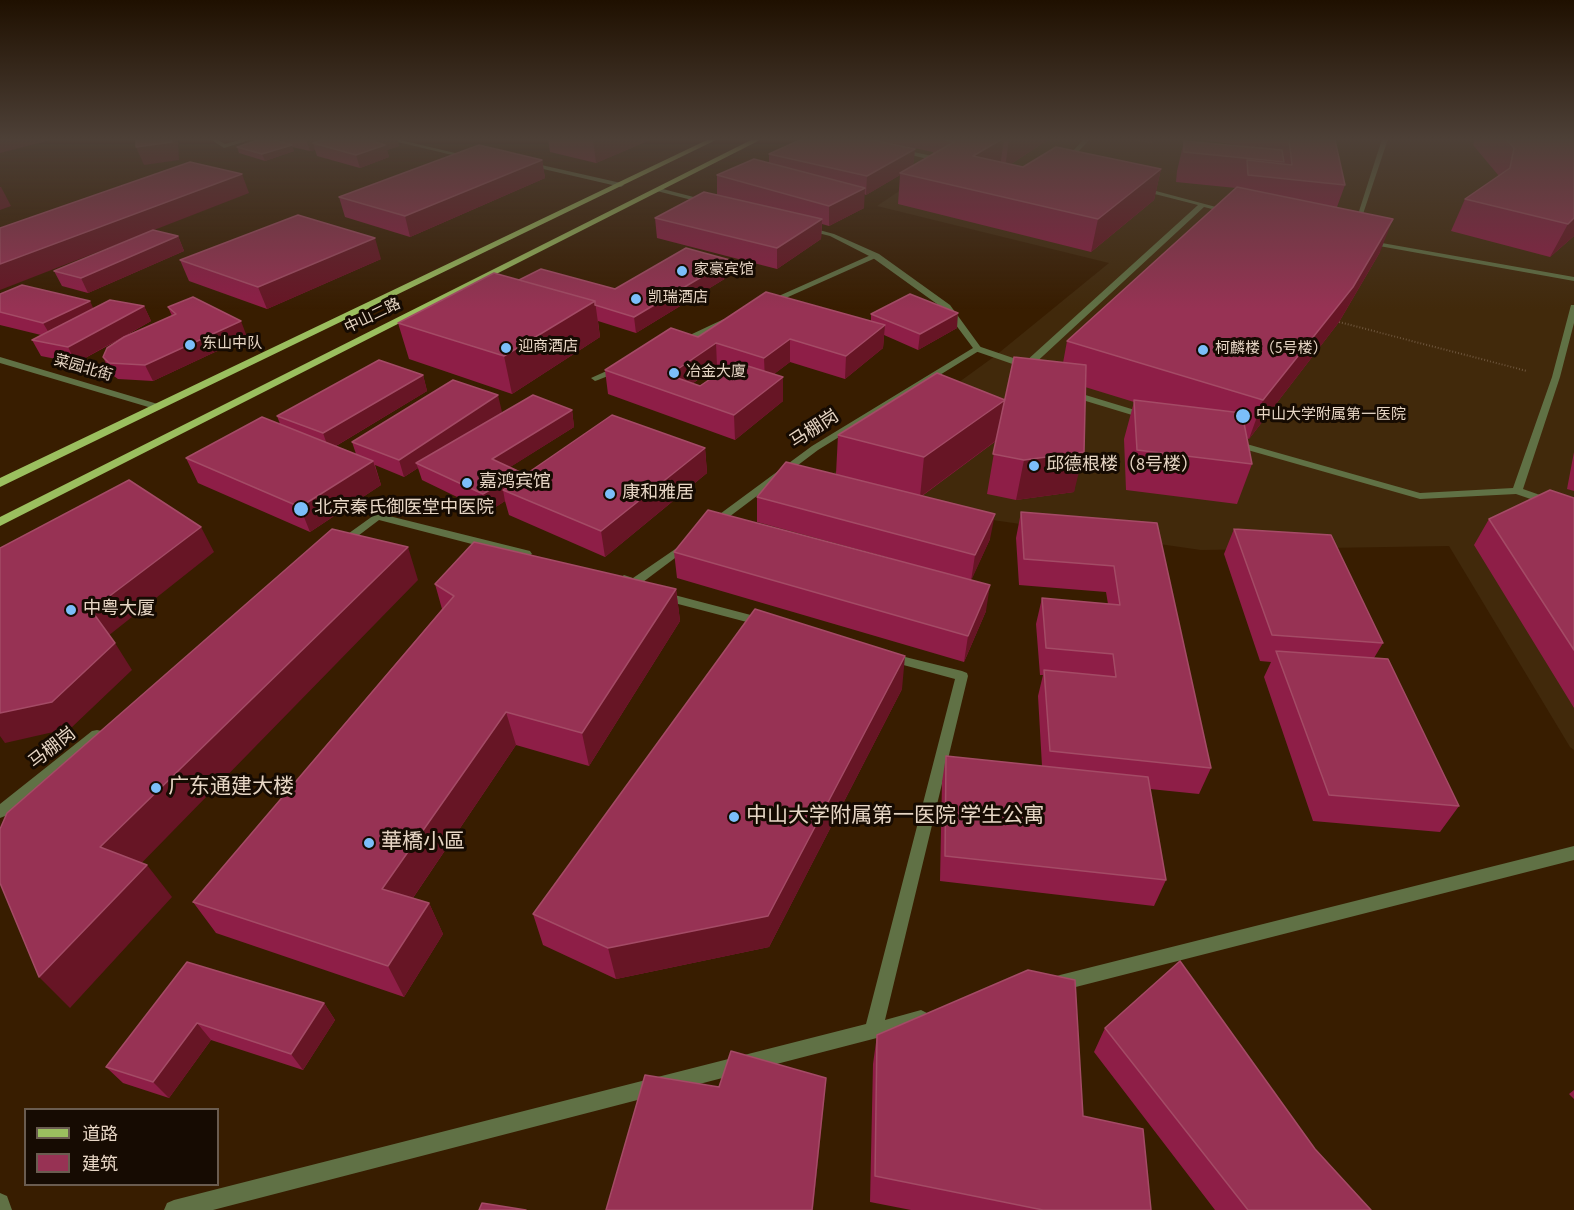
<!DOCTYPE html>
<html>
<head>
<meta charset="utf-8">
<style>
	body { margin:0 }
	#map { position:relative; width:1574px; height:1210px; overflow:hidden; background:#381d00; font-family:"Source Sans 3","Noto Sans SC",sans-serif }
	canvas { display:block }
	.legend { position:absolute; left:24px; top:1108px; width:195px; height:78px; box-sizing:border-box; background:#160b02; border:2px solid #6a5c50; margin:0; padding:8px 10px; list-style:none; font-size:18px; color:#e7d6c5 }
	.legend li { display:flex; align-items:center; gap:12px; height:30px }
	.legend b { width:30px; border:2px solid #6a5c50 }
</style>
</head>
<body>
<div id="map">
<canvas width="1574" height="1210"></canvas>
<ul class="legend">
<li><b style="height:8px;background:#9bbf5f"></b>道路</li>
<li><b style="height:16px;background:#973254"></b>建筑</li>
</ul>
</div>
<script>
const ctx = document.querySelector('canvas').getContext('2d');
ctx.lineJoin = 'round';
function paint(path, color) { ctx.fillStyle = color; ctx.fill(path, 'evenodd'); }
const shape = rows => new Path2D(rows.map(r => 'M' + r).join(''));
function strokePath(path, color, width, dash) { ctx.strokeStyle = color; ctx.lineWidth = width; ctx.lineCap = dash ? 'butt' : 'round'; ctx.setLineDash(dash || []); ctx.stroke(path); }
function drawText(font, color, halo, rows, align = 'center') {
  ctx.font = font + ' "Source Sans 3","Noto Sans SC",sans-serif'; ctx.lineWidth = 6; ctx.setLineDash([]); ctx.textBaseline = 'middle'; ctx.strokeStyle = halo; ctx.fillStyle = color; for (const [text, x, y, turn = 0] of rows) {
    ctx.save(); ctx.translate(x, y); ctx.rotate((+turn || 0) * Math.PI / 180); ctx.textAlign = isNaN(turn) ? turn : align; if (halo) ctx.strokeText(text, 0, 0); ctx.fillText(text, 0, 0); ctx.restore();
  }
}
const built = shape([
	[827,139,1574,139,1574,750,1570,747,1449,546,1201,550,930,511,828,477,995,356,1109,263,877,206,932,169,823,141]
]);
const path = shape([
	[1130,139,1151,142,1154,139],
	[1339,322,1527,371]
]);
const lane = shape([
	[1084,139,1090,139,1066,165,1062,165,1062,163,1084,139],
	[1382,139,1388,139,1359,226,1354,227,1382,139],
	[900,149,941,158,944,160,941,162,898,152,900,149],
	[1141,187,1231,211,1228,213,1204,207,1030,368,1024,368,975,351,975,347,978,346,1025,362,1198,205,1139,190,1138,189,1141,187],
	[1365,240,1574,277,1574,281,1368,244,1365,244,1365,240],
	[873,254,880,256,770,305,763,303,873,254],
	[1571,305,1574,305,1574,323,1560,377,1523,489,1574,507,1574,514,1516,494,1420,499,1230,445,1228,443,1230,441,1236,441,1420,493,1513,488,1552,377,1571,305],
	[724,319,731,321,682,344,675,342,724,319],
	[620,365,624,368,623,370,598,380,595,381,591,378,620,365],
	[1069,390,1148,414,1150,416,1148,418,1142,418,1066,395,1064,393,1069,390]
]);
const street = shape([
	[210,139,217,139,225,144,243,139,253,139,224,148,210,139],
	[385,139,396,139,472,157,469,159,385,139],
	[528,162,621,183,624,185,621,187,526,165,528,162],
	[659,188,709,201,710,202,707,204,657,191,657,189,659,188],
	[808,227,834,234,879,254,950,305,982,349,818,450,717,526,709,526,708,524,709,522,812,446,973,348,944,309,873,258,830,236,806,230,806,228,808,227],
	[0,357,161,405,163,407,158,410,155,409,0,363,0,357],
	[377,513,530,551,532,554,526,558,379,520,346,545,338,545,336,543,338,541,377,513],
	[687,541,691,542,693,544,691,546,639,585,631,585,620,582,618,579,624,575,633,578,687,541],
	[663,592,766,619,768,622,762,626,659,599,657,596,663,592],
	[889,653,962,671,967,673,968,676,885,1020,921,1010,927,1013,930,1019,927,1025,213,1210,164,1210,167,1203,174,1200,866,1024,955,679,885,660,883,657,885,654,889,653],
	[97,730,102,731,104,735,102,739,5,816,0,818,0,804,92,731,97,730],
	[1574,846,1574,860,1060,991,1054,989,1051,983,1054,977,1060,975,1574,846],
	[0,1193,7,1196,12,1210,0,1210,0,1193]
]);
const primary = shape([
	[709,139,718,139,0,487,0,478,709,139],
	[753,139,762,139,0,526,0,517,753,139]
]);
const wall = shape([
	[281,139,397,139,399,146,387,150,389,157,360,168,317,156,315,150,310,151,292,147,294,151,265,161,239,153,237,147,282,142],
	[548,139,652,139,596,163,550,152],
	[871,139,1049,139,1011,164,1023,167,1161,169,1154,200,1091,252,898,204,900,175,866,195,864,194,864,208,829,226,822,224,821,239,777,269,657,238,655,218,717,194,717,175,769,164,769,154,915,149,913,165,933,154,933,152],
	[1196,139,1329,139,1345,185,1337,207,1380,252,1339,322,1249,439,1247,438,1252,464,1237,504,1126,490,1124,439,1134,402,1085,387,1074,492,1016,500,987,494,996,441,922,496,990,539,971,580,986,611,964,662,677,578,674,552,890,558,757,522,757,497,836,474,838,435,1005,400,1063,363,1067,341,1236,188,1176,182,1177,171,1184,141,1257,148],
	[1475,139,1574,139,1574,236,1550,257,1451,231,1465,199,1499,176,1473,145],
	[542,160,545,178,410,237,345,217,339,197],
	[178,236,184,251,88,293,62,286,54,271],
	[381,259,267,309,189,281,180,260],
	[731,275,636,333,598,321,600,337,512,394,409,359,398,323,519,280,615,289],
	[0,294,93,308,144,306,151,321,125,336,172,316,168,307,247,337,153,381,118,379,111,374,103,357,122,338,76,363,41,356,32,340,41,335,0,325],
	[871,314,957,328,918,350,884,335,883,348,845,379,790,362,774,374,783,401,735,440,608,394,605,370,698,337,871,321],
	[717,366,725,369,700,386,692,384],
	[423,375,427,391,336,446,356,454,352,442,502,412,488,421,572,410,574,427,510,467,520,472,521,477,705,448,707,473,605,557,509,515,505,501,488,512,422,480,418,468,404,477,375,465,381,485,310,532,198,483,186,458,280,424,277,416],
	[1574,452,1574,491,1567,489],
	[1574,498,1574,708,1474,545,1489,519],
	[1021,512,1157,523,1211,768,1199,794,1150,789,1166,880,1154,906,940,881,942,782,946,756,1042,766,1038,696,1043,675,1040,675,1036,624,1042,598,1108,604,1106,592,1019,585,1016,538],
	[1234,529,1383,643,1374,658,1459,806,1440,832,1313,821,1264,677,1271,662,1260,661,1224,554],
	[435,584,676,589,680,621,589,766,516,745,413,898,429,903,443,934,404,997,216,933,193,902,442,609],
	[902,689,769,947,616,979,543,945,533,914],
	[187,962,324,1003,335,1020,303,1070,211,1040,169,1098,123,1083,106,1067],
	[1105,1028,1315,1149,1371,1210,1215,1210,1094,1052],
	[877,1035,1083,1116,1151,1210,911,1210,870,1202,873,1064],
	[1574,1090,1574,1099,1569,1094]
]);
const shadedWall = shape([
	[0,139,55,139,0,153],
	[172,139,178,139,179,160,144,165,136,147],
	[306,139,346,139,313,143,315,150,310,151],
	[379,139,397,139,399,146,387,150,389,157,360,168,356,155,372,141],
	[593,139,652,139,596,163],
	[1002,139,1004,139,1000,167,973,156],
	[1009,139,1049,139,1005,168],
	[292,145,294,151,265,161,262,154],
	[915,149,913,167,900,173,900,175,866,195,867,176],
	[542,160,545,178,410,237,405,216],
	[1161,169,1154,200,1091,252,1098,219],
	[242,174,249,193,0,290,0,264],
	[0,187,1,187,11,206,0,210],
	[865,188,864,208,829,226,829,206],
	[1574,218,1574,236,1550,257,1568,224],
	[822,219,821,239,777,269,777,248],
	[1393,219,1380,252,1339,322,1249,439,1263,400],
	[178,236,184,251,88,293,81,278],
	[375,238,381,259,267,309,258,287],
	[730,260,731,275,636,333,634,317],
	[90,301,97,316,52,338,43,323],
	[595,301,600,337,512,394,504,356],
	[144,306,151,321,76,363,68,347],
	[958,313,957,328,918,350,920,334],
	[241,321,247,337,153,381,145,365],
	[885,325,883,348,845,379,846,356],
	[790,339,790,362,765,381,764,358],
	[716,343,717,366,676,395,669,375],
	[423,375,427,391,329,450,323,433],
	[783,377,783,401,735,440,734,415],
	[498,395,502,412,422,465,416,463,418,468,404,477,399,460],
	[1005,400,998,439,920,497,924,457],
	[572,410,574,427,496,476,492,459],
	[705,448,707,473,605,557,601,531],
	[1084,452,1074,492,1016,500,1024,460],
	[373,461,381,485,310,532,300,507],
	[520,472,524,489,503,490,505,501,488,512,483,494],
	[995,514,990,539,971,581,975,555],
	[201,527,214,552,108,636,91,610],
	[408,547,418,580,126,879,100,847],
	[990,585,986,611,964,662,968,636],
	[676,589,680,621,589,766,582,733],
	[115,643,132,670,71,728,5,743,0,736,0,713],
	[905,656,902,689,769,947,616,979,608,948],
	[506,712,516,745,398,920,382,889],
	[147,865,172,897,70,1008,39,977],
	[429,903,443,934,404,997,388,966],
	[324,1003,335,1020,303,1070,291,1054],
	[197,1023,211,1040,169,1098,153,1082],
	[826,1078,824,1101,813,1210,812,1210]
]);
const building = shape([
	[136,139,172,139,172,142,136,147,136,139],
	[261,139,272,139,292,145,262,154,237,147,261,139],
	[327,139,379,139,372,141,385,145,356,155,313,143,327,139],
	[802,139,868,139,915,149,867,176,769,154,802,139],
	[942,139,1002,139,973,156,1023,167,1056,147,1161,169,1098,219,900,173,954,142,942,139],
	[1289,139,1335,140,1345,185,1248,175,1247,160,1292,165,1289,139],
	[1506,139,1574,139,1574,218,1568,224,1465,199,1510,168,1514,148,1506,139],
	[1184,141,1282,150,1284,162,1184,152,1184,141],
	[479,145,542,160,405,216,339,197,479,145],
	[754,159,865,188,829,206,717,175,754,159],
	[190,162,242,174,0,264,0,228,190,162],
	[1237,187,1393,219,1353,287,1263,400,1067,341,1237,187],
	[704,192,822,219,777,248,655,218,704,192],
	[298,215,375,238,258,287,180,260,298,215],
	[153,230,178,236,81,278,54,271,153,230],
	[686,248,730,260,634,317,595,305,595,301,519,280,541,269,615,289,686,248],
	[494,273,595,301,504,356,398,323,494,273],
	[22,285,90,301,43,323,0,312,0,294,22,285],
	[766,292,885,325,846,356,790,339,764,358,716,343,669,375,700,386,735,362,783,377,734,415,605,370,671,328,698,337,766,292],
	[910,294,958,313,920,334,871,314,910,294],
	[193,297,241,321,145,365,109,363,103,357,107,348,124,337,176,314,168,307,193,297],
	[110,300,144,306,68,347,32,340,110,300],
	[1014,357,1086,365,1084,452,1024,460,993,454,1014,357],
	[379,360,423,375,323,433,277,416,379,360],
	[937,373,1005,400,924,457,838,435,937,373],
	[453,380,498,395,399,460,352,442,453,380],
	[533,395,572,410,492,459,520,472,483,494,416,463,533,395],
	[1134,400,1242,413,1252,464,1137,450,1134,400],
	[612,415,705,448,601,531,503,490,612,415],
	[262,417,373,461,300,507,186,458,262,417],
	[786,462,995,514,975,555,757,497,786,462],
	[129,480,201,527,91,610,115,643,52,702,0,713,0,548,129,480],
	[1550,490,1574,498,1574,650,1489,519,1550,490],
	[708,510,990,585,968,636,674,552,708,510],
	[1021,512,1157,523,1211,768,1050,751,1044,670,1116,677,1113,654,1046,648,1042,598,1120,605,1114,566,1024,559,1021,512],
	[332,529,408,547,100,847,147,865,39,977,0,883,0,829,7,813,332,529],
	[1234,529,1331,535,1383,643,1272,635,1234,529],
	[474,542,676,589,582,733,506,712,382,889,429,903,388,966,193,902,454,596,435,584,474,542],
	[755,609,905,656,768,916,608,948,533,914,755,609],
	[1276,651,1388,659,1459,806,1329,795,1276,651],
	[946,756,1148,777,1166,880,945,856,946,756],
	[1180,961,1315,1149,1371,1210,1248,1210,1105,1028,1180,961],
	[187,962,324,1003,291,1054,197,1023,153,1082,106,1067,187,962],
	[1028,970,1075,980,1083,1116,1143,1129,1151,1210,1043,1210,875,1176,877,1035,1028,970],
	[731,1051,826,1078,812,1210,606,1210,645,1075,719,1087,731,1051],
	[482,1203,526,1210,479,1210,482,1203]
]);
const markers = [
	[682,271,6,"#7bbef9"],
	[636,299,6,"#7bbef9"],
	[190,345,6,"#7bbef9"],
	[506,348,6,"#7bbef9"],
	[1203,350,6,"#7bbef9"],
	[674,373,6,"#7bbef9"],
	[1243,416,8,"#7bbef9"],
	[1034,466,6,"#7bbef9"],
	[467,483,6,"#7bbef9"],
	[610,494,6,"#7bbef9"],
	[301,509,8,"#7bbef9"],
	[71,610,6,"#7bbef9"],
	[156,788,6,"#7bbef9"],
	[734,817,6,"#7bbef9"],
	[369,843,6,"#7bbef9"]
];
const farPoinames = [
	["家豪宾馆",694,271],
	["凯瑞酒店",648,299],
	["东山中队",202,345],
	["迎商酒店",518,348],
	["柯麟楼（5号楼）",1215,350],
	["冶金大廈",686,373],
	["中山大学附属第一医院",1256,416]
];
const farStreetnames = [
	["中山二路",373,317,-26],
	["菜园北街",83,369,16]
];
const streetNames = [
	["马棚岗",815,430,-33],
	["马棚岗",53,749,-38]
];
const poiNames = [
	["邱德根楼（8号楼）",1046,466],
	["嘉鸿宾馆",479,483],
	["康和雅居",622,494],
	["北京秦氏御医堂中医院",314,509],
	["中粤大厦",83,610]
];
const nearPoinames = [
	["广东通建大楼",168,788],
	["中山大学附属第一医院 学生公寓",746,817],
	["華橋小區",381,843]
];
paint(built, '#41290b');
strokePath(path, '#6d553c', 2, [1, 2]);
paint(lane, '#607145');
paint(street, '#607145');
paint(primary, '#9bbf5f');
paint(wall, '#8e1e47');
paint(shadedWall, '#671525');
paint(building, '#973254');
strokePath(building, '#a44b66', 1.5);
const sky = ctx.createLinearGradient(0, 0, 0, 309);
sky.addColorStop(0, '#1f1000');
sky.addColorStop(0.45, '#4d4037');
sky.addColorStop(1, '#4d403700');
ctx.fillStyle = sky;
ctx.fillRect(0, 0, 1574, 309);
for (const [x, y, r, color] of markers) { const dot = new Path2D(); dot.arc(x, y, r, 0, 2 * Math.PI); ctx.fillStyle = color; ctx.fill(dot); strokePath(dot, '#160b02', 2); }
drawText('15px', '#e7d6c5', '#160b02', farPoinames, 'left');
drawText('15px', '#e7d6c5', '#160b02', farStreetnames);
drawText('18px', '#e7d6c5', '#160b02', streetNames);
drawText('18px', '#e7d6c5', '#160b02', poiNames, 'left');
drawText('21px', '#e7d6c5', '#160b02', nearPoinames, 'left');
</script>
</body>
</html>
